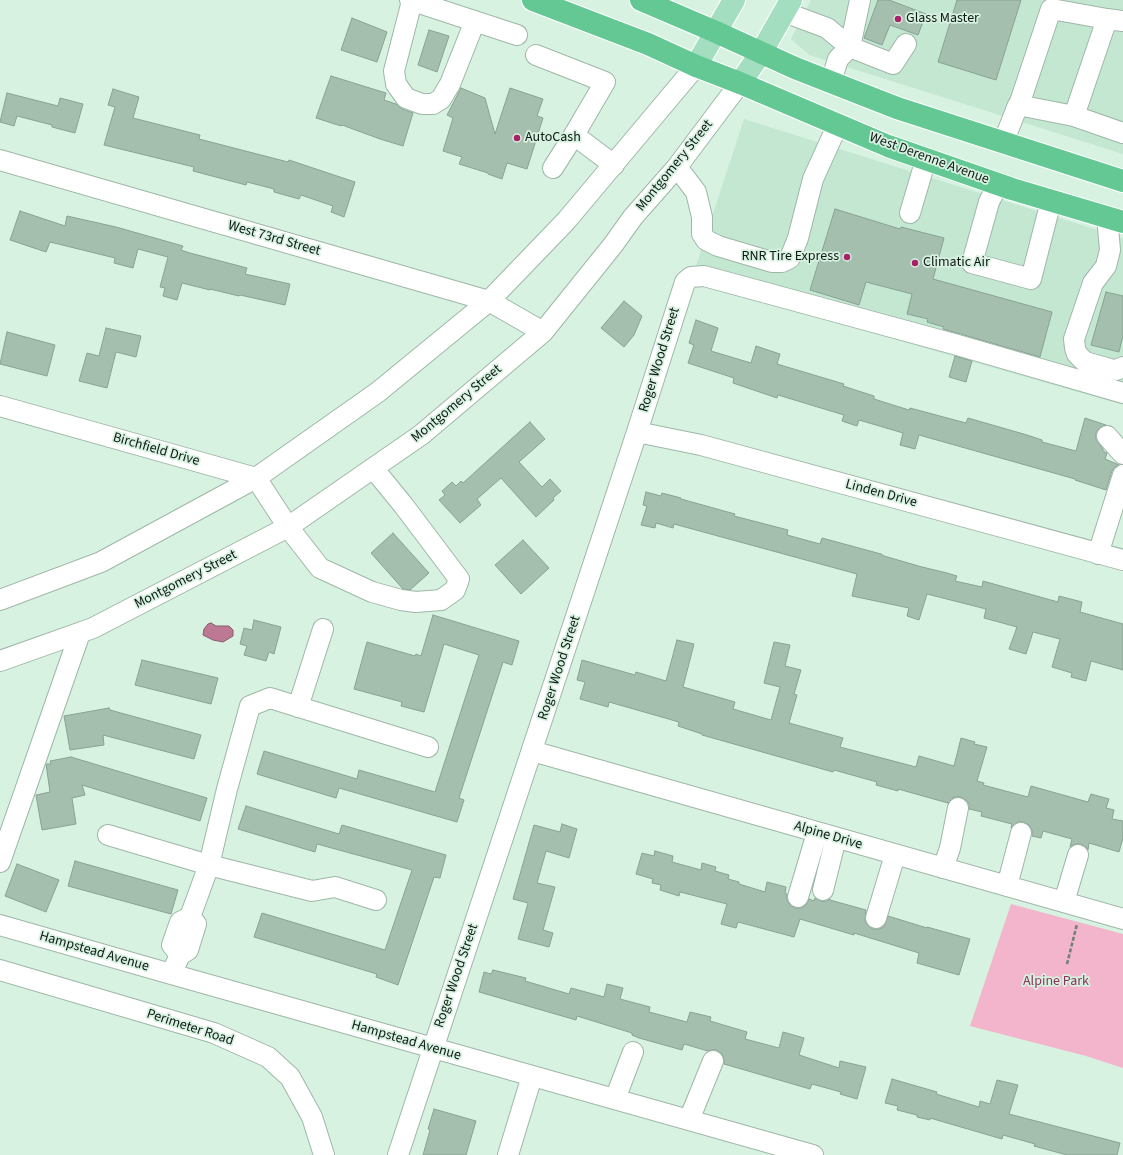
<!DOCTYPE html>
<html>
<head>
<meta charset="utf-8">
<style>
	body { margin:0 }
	canvas { display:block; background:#d7f2e1 }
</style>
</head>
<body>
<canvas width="1123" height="1155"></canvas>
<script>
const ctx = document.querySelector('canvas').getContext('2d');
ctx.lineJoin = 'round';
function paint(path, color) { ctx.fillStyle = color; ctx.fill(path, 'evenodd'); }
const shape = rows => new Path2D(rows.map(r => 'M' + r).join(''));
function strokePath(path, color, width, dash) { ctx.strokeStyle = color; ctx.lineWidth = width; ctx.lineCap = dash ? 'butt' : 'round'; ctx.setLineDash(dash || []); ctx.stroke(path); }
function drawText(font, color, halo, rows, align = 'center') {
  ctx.font = font + ' "Source Sans 3",sans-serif'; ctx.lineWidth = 3.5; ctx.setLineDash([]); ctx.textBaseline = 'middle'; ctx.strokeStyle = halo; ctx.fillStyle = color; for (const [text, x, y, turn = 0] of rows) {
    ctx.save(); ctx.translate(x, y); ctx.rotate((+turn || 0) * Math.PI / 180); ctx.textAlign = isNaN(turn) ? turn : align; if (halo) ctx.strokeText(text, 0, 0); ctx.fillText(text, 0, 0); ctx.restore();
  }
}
const built = shape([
	[811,0,1123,0,1123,154,809,55,791,39],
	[744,119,1123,238,1123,405,691,281]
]);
const green = shape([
	[1011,904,1123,934,1123,1068,1086,1056,970,1026]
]);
const water = shape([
	[211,623,216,626,229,626,233,630,233,636,223,642,213,640,203,635,204,629,208,624,211,623]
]);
const building = shape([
	[878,0,889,0,926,14,918,35,890,25,882,45,864,38,878,0],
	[957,0,1021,0,996,80,938,62,957,0],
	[352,18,387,32,377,62,341,50,352,18],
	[429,30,449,36,437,72,418,65,429,30],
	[331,76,386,93,384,100,396,104,402,109,413,113,403,146,380,139,342,125,341,126,316,118,331,76],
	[461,88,485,98,495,134,510,88,543,99,537,116,543,118,527,169,507,163,502,179,488,174,488,173,459,164,462,157,443,151,453,118,447,115,461,88],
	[113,89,139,97,133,118,200,135,199,139,288,162,289,160,355,182,344,217,331,212,333,206,301,195,299,199,274,192,274,189,247,182,246,185,193,171,194,167,104,145,115,107,108,105,113,89],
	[7,93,58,106,60,98,83,104,75,133,52,127,52,125,17,116,14,126,0,122,7,93],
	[835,209,900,229,901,227,944,238,933,279,1052,312,1040,357,943,329,944,327,927,322,928,319,907,314,912,294,866,282,859,305,810,290,835,209],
	[20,211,65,226,67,216,116,227,183,246,181,250,190,253,247,268,245,274,290,284,285,305,240,295,239,296,210,289,210,290,182,283,177,300,163,296,165,288,160,287,168,257,138,249,133,268,114,263,115,258,50,242,46,252,10,240,20,211],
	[1106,292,1123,296,1123,335,1119,352,1091,345,1106,292],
	[624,301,642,316,634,335,624,347,601,328,624,301],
	[696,320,718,328,711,351,751,363,756,346,780,354,777,364,844,384,843,386,874,396,874,399,909,410,910,408,966,423,968,418,1027,435,1042,440,1042,442,1076,451,1085,418,1106,425,1099,428,1096,433,1096,439,1103,449,1103,451,1107,453,1105,459,1119,465,1115,467,1112,471,1106,490,1075,480,1075,479,919,435,915,449,900,445,903,433,859,420,857,426,842,421,844,415,778,395,777,398,733,383,734,378,688,363,694,345,689,343,696,320],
	[106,328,141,336,136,357,116,352,107,388,79,381,87,353,99,356,106,328],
	[7,332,55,345,47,376,0,364,7,332],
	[955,356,972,361,966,382,949,377,955,356],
	[530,422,545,439,519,462,542,487,550,479,561,491,553,498,554,500,536,517,501,478,477,499,481,505,460,523,439,500,445,495,442,491,452,482,456,486,461,481,463,483,530,422],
	[646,492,661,496,662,493,681,498,681,499,735,514,734,516,788,530,787,535,820,544,822,538,881,554,884,556,922,567,947,573,957,576,955,581,982,587,983,581,1058,602,1059,596,1082,602,1080,612,1123,624,1123,670,1091,661,1086,681,1071,677,1072,673,1052,667,1060,639,1033,632,1026,654,1009,649,1017,627,984,618,986,609,927,594,919,620,907,616,909,608,852,596,857,574,674,524,673,528,656,523,655,528,641,525,647,506,643,505,646,492],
	[393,533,429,573,410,590,403,589,371,553,393,533],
	[523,540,549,568,521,594,495,565,523,540],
	[433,615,519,641,512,665,503,662,459,798,464,800,457,822,339,788,336,798,257,774,264,751,357,779,359,770,435,792,479,655,444,644,424,712,401,706,402,702,354,689,367,642,415,656,416,654,421,656,433,615],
	[254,620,281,627,274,654,269,652,266,661,244,655,247,646,240,644,244,628,252,630,254,620],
	[677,640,694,644,683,687,735,702,733,709,771,720,780,687,764,683,774,642,790,645,785,666,801,670,794,694,797,695,789,723,843,738,840,747,916,767,919,756,954,766,961,738,975,742,974,744,987,747,977,781,984,783,983,785,1028,797,1031,786,1088,802,1091,794,1109,799,1106,808,1114,810,1112,819,1123,821,1123,838,1119,852,1089,843,1088,850,1086,847,1081,844,1075,844,1070,847,1072,839,1043,831,1041,838,1032,836,1032,830,1029,825,1024,822,1018,822,1011,828,1012,824,981,816,982,812,969,809,969,804,966,800,961,797,954,797,948,803,898,789,898,791,876,785,877,782,834,770,833,772,702,735,702,734,678,726,679,722,609,702,608,707,580,699,585,682,577,680,582,660,635,675,636,672,666,681,677,640],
	[142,660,218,678,211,704,135,685,142,660],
	[109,708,110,710,201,735,194,759,103,735,104,745,70,750,64,716,109,708],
	[71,757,207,798,200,821,82,785,85,795,72,798,76,824,42,830,36,795,50,792,46,764,51,764,50,761,71,757],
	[246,806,339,834,342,825,446,855,440,878,434,877,398,985,376,977,377,974,254,937,262,913,385,950,412,870,317,844,315,852,238,829,246,806],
	[562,824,577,829,569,858,546,851,537,883,555,887,543,930,553,933,549,947,518,939,528,903,513,899,534,825,560,832,562,824],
	[655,851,673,856,672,862,701,870,702,863,716,867,715,871,729,875,728,879,739,882,739,884,765,892,767,882,786,887,785,893,787,894,787,900,790,905,795,908,801,908,806,905,809,899,814,901,815,898,821,901,826,901,830,899,830,900,866,910,865,921,868,926,873,929,879,929,884,927,888,916,927,928,927,927,970,939,959,975,917,963,919,953,854,933,854,935,800,919,794,937,738,922,736,928,721,924,727,904,680,892,679,896,660,890,661,885,652,883,653,879,636,874,642,853,654,856,655,851],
	[75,861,178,890,171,914,68,886,75,861],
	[17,864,59,880,46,912,5,896,17,864],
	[493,970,526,978,525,981,569,994,571,988,604,997,607,984,623,988,620,999,650,1007,649,1012,687,1022,690,1012,711,1017,710,1021,747,1032,745,1039,779,1048,783,1032,804,1038,799,1055,839,1068,840,1061,866,1067,857,1099,840,1094,841,1092,812,1084,810,1089,724,1064,724,1059,722,1054,717,1050,712,1050,708,1051,684,1044,682,1050,639,1038,632,1035,632,1033,577,1016,576,1020,479,992,484,972,491,974,493,970],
	[892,1079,937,1092,936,1094,979,1107,980,1101,990,1104,997,1080,1018,1085,1009,1114,1120,1143,1117,1155,1067,1155,1034,1146,1035,1144,1003,1135,1002,1139,930,1118,930,1120,917,1117,917,1115,897,1110,898,1106,885,1103,892,1079],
	[434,1109,476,1121,466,1155,423,1155,430,1130,428,1129,434,1109]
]);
const path = shape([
	[1067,964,1077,924]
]);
const minor = shape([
	[410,0,517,35],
	[412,1,394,71,396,84,406,98,422,104,433,104,441,99,450,84,475,21],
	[784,12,827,28,850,47,893,64,906,44],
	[1123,21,1107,19,1074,116,1123,133],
	[536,55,605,82,574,135,614,165],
	[831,82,838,59,850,47,860,0],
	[1019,105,1051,9,1107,19],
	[1003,143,1018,105,1074,116],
	[0,160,489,301,543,332],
	[677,167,696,192,702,217,702,234,706,240,718,246,772,262,782,262,790,258,798,238,813,179,838,124],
	[553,168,574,135],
	[998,184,989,202,972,263,1031,279,1051,201],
	[910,213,926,159],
	[1107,217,1110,250,1106,266,1093,283,1074,339,1075,348,1077,354,1085,362,1110,369,1116,370,1123,367],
	[0,406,256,478,288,527,320,568,372,592,401,600,416,602,441,600,455,590,459,579,404,506,373,468],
	[637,432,701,445,1123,560],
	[1107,436,1123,454],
	[1098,554,1123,475],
	[0,600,101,562,256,478,378,392,489,301,566,221,696,66],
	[0,661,93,628,288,527,421,435,543,332,613,245,633,217,677,167,740,83],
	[298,707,323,629],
	[532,751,1123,919],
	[108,835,209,865,312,891,335,887,376,900],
	[0,862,80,633],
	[943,868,950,848,958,808],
	[1007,886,1021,833],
	[823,890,836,838],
	[798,897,817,833],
	[1064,902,1078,855],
	[190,917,209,865,227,789,250,706,270,698,428,747],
	[876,918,895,855],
	[0,925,171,974,813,1155],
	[0,970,214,1033,268,1057,290,1077,312,1117,324,1155],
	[171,974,180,955,188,950,196,924,190,917,180,922,172,945,180,955],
	[615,1099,633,1052],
	[689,1120,713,1061],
	[398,1155,637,432,685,282,691,277,704,276,954,344,1123,393],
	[508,1155,532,1076]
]);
const major = shape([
	[696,66,734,0],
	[740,83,761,53,791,0]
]);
const highway = shape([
	[533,0,648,44,696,66,740,83,888,146,1012,189,1123,222],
	[641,0,716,32,795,68,897,108,1123,181]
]);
const markers = [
	[898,19,4,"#a92168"],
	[517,138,4,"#a92168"],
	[847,257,4,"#a92168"],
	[915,263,4,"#a92168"]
];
const poiNames = [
	["Glass Master",906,19],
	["AutoCash",525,138],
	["RNR Tire Express",839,257,"right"],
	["Climatic Air",923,263]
];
const streetNames = [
	["West Derenne Avenue",929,159,20],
	["Montgomery Street",675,166,-51],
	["West 73rd Street",274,239,16],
	["Roger Wood Street",660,360,-73],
	["Montgomery Street",457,404,-40],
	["Birchfield Drive",156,450,16],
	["Linden Drive",881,494,15],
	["Montgomery Street",186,580,-27],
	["Roger Wood Street",560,668,-72],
	["Alpine Drive",828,836,16],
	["Hampstead Avenue",94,952,16],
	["Roger Wood Street",457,976,-71],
	["Perimeter Road",190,1028,18],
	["Hampstead Avenue",406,1041,16]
];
const parkNames = [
	["Alpine Park",1056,982]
];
paint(built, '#c4e7d2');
paint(green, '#f2b5cc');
paint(water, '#bd7893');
strokePath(water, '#895c6d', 1);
paint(building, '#a5bfaf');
strokePath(building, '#89a293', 1);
strokePath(minor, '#9eb7a8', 22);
strokePath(major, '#fff', 24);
strokePath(highway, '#fff', 24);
strokePath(path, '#6e8075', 2.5, [4, 2]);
strokePath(minor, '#fff', 20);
strokePath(major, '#a2debf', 22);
strokePath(highway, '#64c894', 22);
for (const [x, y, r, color] of markers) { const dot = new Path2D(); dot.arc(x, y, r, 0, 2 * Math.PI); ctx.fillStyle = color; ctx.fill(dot); strokePath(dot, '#d7f2e1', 1.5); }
drawText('14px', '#101914', '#d7f2e1', poiNames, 'left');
drawText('14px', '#101914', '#d7f2e1', streetNames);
drawText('14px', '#88345a', '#d7f2e1', parkNames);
</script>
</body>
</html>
